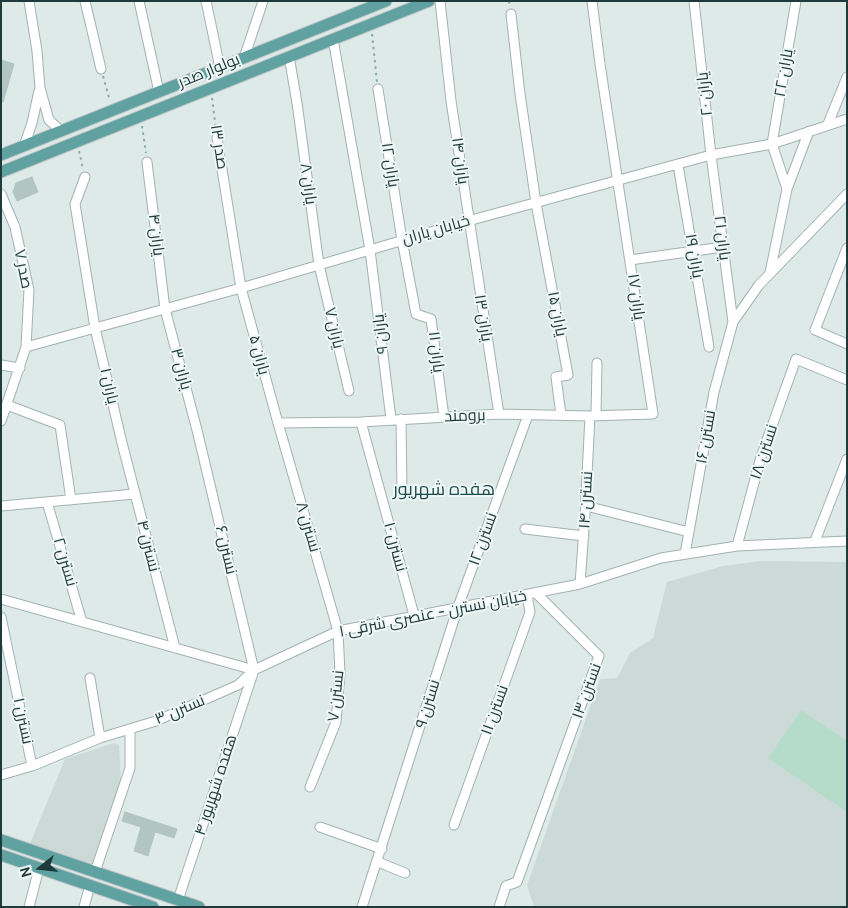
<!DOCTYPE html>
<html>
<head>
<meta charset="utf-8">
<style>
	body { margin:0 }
	#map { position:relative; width:848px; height:908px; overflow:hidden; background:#deeae8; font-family:Cabin,sans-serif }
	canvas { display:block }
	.frame { position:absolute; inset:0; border:2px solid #1f3a3a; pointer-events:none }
	.north { position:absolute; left:15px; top:843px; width:50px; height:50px; -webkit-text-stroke:4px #eef7f5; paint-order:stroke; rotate:254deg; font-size:14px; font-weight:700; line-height:20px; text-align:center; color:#1f3a3a }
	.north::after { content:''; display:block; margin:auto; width:18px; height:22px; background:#1f3a3a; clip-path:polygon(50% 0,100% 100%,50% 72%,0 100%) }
</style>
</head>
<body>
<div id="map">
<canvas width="848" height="908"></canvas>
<div class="frame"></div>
<div class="north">N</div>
</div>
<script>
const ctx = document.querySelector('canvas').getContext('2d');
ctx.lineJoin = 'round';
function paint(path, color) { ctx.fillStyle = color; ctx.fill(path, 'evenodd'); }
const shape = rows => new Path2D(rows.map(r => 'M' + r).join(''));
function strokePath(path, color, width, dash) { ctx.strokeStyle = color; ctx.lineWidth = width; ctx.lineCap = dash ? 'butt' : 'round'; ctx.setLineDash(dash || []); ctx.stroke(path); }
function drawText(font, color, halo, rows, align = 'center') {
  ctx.font = font + ' Cabin,Cairo,sans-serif'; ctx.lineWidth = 4; ctx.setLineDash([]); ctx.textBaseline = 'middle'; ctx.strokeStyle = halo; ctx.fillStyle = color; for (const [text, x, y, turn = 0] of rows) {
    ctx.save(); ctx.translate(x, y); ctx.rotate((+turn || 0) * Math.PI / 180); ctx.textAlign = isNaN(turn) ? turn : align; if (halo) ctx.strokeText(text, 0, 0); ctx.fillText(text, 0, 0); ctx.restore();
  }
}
const built = shape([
	[761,561,847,562,847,907,534,907,527,885,600,679,617,678,630,653,653,638,667,582,723,566],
	[114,743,119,745,121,782,96,865,91,867,29,846,65,759]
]);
const green = shape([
	[801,710,847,741,847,812,768,758]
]);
const building = shape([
	[1,60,14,64,3,102,1,101,1,60],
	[32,177,38,192,17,201,13,192,16,183,32,177],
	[125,812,177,829,174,838,155,832,148,856,134,851,141,827,122,821,125,812]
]);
const path = shape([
	[509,1,510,7],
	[372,34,377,82],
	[103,76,110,101],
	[212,98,216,130],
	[142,126,146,153],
	[79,151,83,169]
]);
const minor = shape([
	[29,1,37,51,40,88,49,120,61,131],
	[85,1,101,69],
	[139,1,159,92],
	[206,1,220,68],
	[440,1,451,101,499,414],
	[694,1,711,155,733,322],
	[511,14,520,94,536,203,568,375,556,377,561,415],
	[333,39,370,250,391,419],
	[289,56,297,103,319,265,349,391],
	[244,58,263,1],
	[378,89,402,240,416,314,431,319,444,417],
	[828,124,847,77],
	[217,138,241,288,278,423,338,631,340,673,336,722,310,787],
	[24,146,32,123,39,91],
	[147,162,165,309,197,430,254,670],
	[678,165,709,347],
	[85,177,75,204,95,328,122,443,175,648],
	[787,189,809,131],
	[1,194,15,227,29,290,26,347,1,421],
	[847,248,815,330,847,344],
	[630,260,723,247],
	[770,273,787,189,772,144,796,1],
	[26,347,241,288,468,221,711,155,772,144,847,119],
	[1,365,20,368],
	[7,405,60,425,71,500],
	[596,416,597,363],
	[401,419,402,493],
	[361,422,414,615],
	[278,423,361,422,499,414,590,416,653,414,600,64,592,1],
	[47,502,82,622],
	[1,506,135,494],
	[586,506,689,532],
	[525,529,584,536],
	[815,541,847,459],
	[737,546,761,457,796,359,847,380],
	[685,554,714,392,733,322,759,285,847,194],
	[580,584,585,515,590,416],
	[1,599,254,670,338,631,580,584,661,558,737,546,847,541],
	[1,617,32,766],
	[90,678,100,738],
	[1,775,32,766,100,738,156,721,238,685,254,670],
	[454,825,530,612,527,595],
	[320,827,382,849],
	[378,862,405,873],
	[95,872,130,768,130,729],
	[178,900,254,670],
	[29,907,39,868],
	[84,907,90,885],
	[362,907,458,607,528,415],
	[499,907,506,886,517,882,599,656,536,593]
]);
const major = shape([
	[1,155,386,1],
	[1,172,429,1],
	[1,840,199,907],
	[1,855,153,907]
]);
const streetNames = [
	["بولوار صدر",209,71,-22],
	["یاران ۲۲",784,73,-80],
	["یاران ۲۰",705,94,-96],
	["صدر ۱۳",219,147,81],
	["یاران ۱۴",460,161,82],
	["یاران ۱۲",390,165,81],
	["یاران ۸",308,184,82],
	["خیابان یاران",436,230,-16],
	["یاران ۴",156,235,83],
	["یاران ۲۱",722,238,83],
	["یاران ۱۹",694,256,80],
	["صدر ۷",23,269,79],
	["یاران ۱۷",636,297,82],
	["یاران ۱۵",557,314,79],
	["یاران ۱۳",483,318,81],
	["یاران ۷",334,328,77],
	["یاران ۹",381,334,-97],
	["یاران ۱۱",436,352,83],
	["یاران ۵",259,355,75],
	["یاران ۳",181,369,75],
	["یاران ۱",109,386,77],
	["برومند",465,416,-2],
	["نسترن ۱۶",706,437,-80],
	["نسترن ۱۸",764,452,-72],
	["نسترن ۱۴",586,500,-87],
	["نسترن ۸",308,527,74],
	["نسترن ۱۲",483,539,-70],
	["نسترن ۴",148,546,76],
	["نسترن ۱۰",395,547,75],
	["نسترن ۶",226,550,77],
	["نسترن ۲",65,562,74],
	["خیابان نسترن - عنصری شرقی ۱",433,614,-11],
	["نسترن ۱۳",587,691,-70],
	["نسترن ۷",336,696,-84],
	["نسترن ۹",428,704,-73],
	["نسترن ۳",180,710,-23],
	["نسترن ۱۱",495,710,-70],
	["نسترن ۱",23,721,78],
	["هفده شهریور ۴",216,785,-72]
];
const neighbourhoodNames = [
	["هفده شهریور",444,490]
];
paint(built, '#ccdad7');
paint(green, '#b5dcca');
paint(building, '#b3c5c1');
strokePath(building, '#b0c4c1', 1);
strokePath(minor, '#a1b2b0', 11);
strokePath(major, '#bcc4c4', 13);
strokePath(path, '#7dafac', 2, [2.5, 4]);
strokePath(minor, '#fff', 9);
strokePath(major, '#60a1a1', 11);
drawText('16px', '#1f3a3a', '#eef7f5', streetNames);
drawText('18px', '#1b4b4c', '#eef7f5', neighbourhoodNames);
</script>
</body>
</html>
